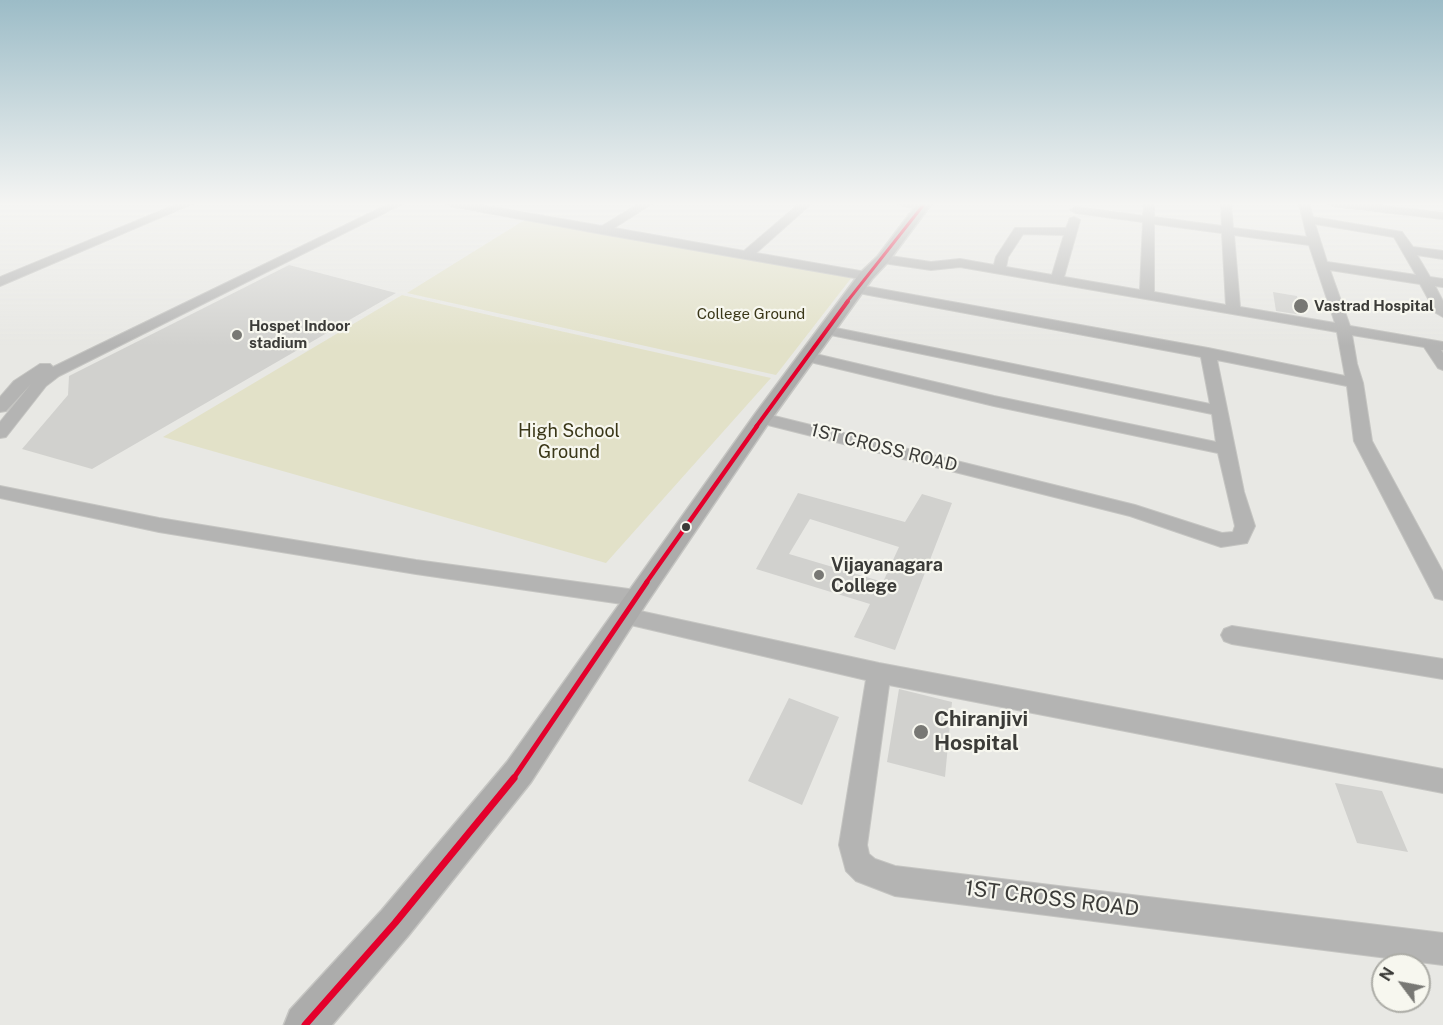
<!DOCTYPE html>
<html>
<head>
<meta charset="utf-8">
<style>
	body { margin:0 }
	#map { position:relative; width:1443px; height:1025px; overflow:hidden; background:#e8e8e4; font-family:"Public Sans",sans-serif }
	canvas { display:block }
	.north { position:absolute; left:1371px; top:953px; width:60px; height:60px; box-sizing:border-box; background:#f7f7ef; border:2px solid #acaca6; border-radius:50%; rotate:302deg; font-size:16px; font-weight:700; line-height:24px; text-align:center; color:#3b3b38 }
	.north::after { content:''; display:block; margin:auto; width:21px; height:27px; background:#787874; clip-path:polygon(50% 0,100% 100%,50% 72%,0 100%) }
</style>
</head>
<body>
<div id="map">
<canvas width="1443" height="1025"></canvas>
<div class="north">N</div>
</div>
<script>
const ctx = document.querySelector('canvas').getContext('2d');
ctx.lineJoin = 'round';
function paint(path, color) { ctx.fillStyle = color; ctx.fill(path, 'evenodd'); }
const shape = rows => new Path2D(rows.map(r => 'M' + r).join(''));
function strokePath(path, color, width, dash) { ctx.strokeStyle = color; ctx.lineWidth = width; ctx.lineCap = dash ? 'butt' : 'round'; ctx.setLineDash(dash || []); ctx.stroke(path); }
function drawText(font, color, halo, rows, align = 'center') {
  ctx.font = font + ' "Public Sans",sans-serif'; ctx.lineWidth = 4.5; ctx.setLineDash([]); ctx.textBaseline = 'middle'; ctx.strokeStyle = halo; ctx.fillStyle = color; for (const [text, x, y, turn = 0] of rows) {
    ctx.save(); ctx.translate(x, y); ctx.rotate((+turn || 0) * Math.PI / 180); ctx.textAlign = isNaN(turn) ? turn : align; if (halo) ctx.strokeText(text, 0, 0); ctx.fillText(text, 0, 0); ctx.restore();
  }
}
const green = shape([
	[526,219,852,277,776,375,407,293],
	[402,295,493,316,771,378,606,563,163,437]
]);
const building = shape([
	[289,265,396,293,92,469,22,449,68,395,69,376],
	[1273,292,1297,296,1302,315,1276,311],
	[798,493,905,522,922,494,952,503,895,650,854,637,870,604,756,569],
	[810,519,899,547,883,582,789,554],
	[899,689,952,702,945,777,887,762],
	[789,698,839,717,802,805,748,781],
	[1335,783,1382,791,1408,852,1357,843]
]);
const minor = shape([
	[180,203,194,203,0,286,0,277,180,203],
	[391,203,404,203,59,376,46,386,6,437,0,438,0,422,31,384,6,411,0,412,0,397,14,381,40,364,50,364,53,367,391,203],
	[445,203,468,203,602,226,640,203,653,203,614,228,744,251,800,203,812,203,756,253,866,272,872,276,866,280,602,234,450,206,445,203],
	[897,203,924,203,928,206,923,209,902,206,897,203],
	[1144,203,1154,203,1154,217,1222,226,1221,203,1231,203,1233,228,1307,237,1299,203,1309,203,1313,217,1402,232,1413,247,1443,251,1443,259,1417,255,1430,277,1443,279,1443,287,1435,286,1443,301,1443,317,1436,313,1420,284,1330,270,1350,326,1443,342,1443,350,1441,350,1443,353,1443,370,1438,368,1424,347,1352,335,1357,364,1363,383,1372,441,1443,572,1443,600,1435,598,1432,592,1354,441,1347,386,1217,360,1244,492,1255,526,1247,543,1221,547,1130,516,756,422,754,418,762,413,1135,505,1222,533,1233,532,1235,526,1218,453,994,406,802,360,799,357,807,352,994,396,1216,442,1212,414,826,334,819,330,826,326,1210,404,1201,357,853,292,851,289,858,285,1208,348,1345,376,1337,332,960,267,931,270,883,263,877,259,883,255,931,262,960,259,994,265,996,257,1015,228,1066,228,1070,218,1074,217,1080,220,1064,277,1140,290,1143,222,1076,213,1070,210,1076,207,1143,216,1144,203],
	[1154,224,1222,233,1226,305,1154,292,1154,224],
	[1315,224,1394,237,1416,275,1327,262,1315,224],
	[1023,234,1064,235,1052,275,1006,267,1008,257,1023,234],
	[1234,235,1309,245,1335,323,1240,307,1234,235],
	[1327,203,1360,203,1443,213,1443,219,1332,206,1327,203],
	[0,486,159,518,416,560,636,590,644,592,647,598,644,604,636,606,416,574,159,532,0,498,0,486],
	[626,608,879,663,1443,769,1443,793,889,685,867,845,869,854,875,859,895,866,1443,933,1443,965,895,896,856,881,846,871,839,845,866,680,618,622,615,616,618,610,626,608],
	[1232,626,1443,659,1443,679,1232,644,1224,641,1221,635,1224,629,1232,626]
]);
const major = shape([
	[918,203,932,203,888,262,872,279,770,421,646,604,531,782,408,936,332,1025,284,1025,290,1010,382,910,507,762,755,414,860,273,878,256,918,203]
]);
const bus1Far4 = shape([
	[846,303,925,203]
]);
const bus1Far3 = shape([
	[756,427,848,301]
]);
const bus1Far2 = shape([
	[646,583,757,426]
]);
const bus1Far1 = shape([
	[513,779,647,582]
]);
const bus1 = shape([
	[305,1025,395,923,514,778]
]);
const markers = [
	[1301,306,8,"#787874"],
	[237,335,6,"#787874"],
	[686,527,5,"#3b3b38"],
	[819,575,6,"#787874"],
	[921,732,8,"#787874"]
];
const farPoinames = [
	["Vastrad Hospital",1314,306],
	["Hospet Indoor",249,326],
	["stadium",249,343]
];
const farParknames = [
	["College Ground",751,314]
];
const parkNames = [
	["High School",569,431],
	["Ground",569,452]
];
const streetNames = [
	["1ST CROSS ROAD",884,448,14]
];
const poiNames = [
	["Vijayanagara",831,565],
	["College",831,586]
];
const nearPoinames = [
	["Chiranjivi",934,720],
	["Hospital",934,744]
];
const nearStreetnames = [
	["1ST CROSS ROAD",1052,899,7]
];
paint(green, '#e2e1c8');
paint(building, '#d1d1ce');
strokePath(minor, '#c5c5c2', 2);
strokePath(major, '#c5c5c2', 3);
paint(minor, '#b4b4b3');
paint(major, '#acacab');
strokePath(bus1Far4, '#e4002b', 3);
strokePath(bus1Far3, '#e4002b', 4);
strokePath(bus1Far2, '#e4002b', 4.5);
strokePath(bus1Far1, '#e4002b', 5);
strokePath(bus1, '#e4002b', 7);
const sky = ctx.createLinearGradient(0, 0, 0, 346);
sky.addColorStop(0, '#9cbcc7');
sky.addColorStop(0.59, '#f5f5f3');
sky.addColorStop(1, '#f5f5f300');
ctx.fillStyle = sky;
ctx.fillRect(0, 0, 1443, 346);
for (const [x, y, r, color] of markers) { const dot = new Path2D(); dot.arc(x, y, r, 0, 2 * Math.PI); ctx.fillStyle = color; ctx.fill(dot); strokePath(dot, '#f7f7ef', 2); }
drawText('bold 15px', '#3b3b38', '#f7f7ef', farPoinames, 'left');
drawText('15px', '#3a3718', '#f7f7ef', farParknames);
drawText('18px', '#3a3718', '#f7f7ef', parkNames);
drawText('18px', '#3b3b38', '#f7f7ef', streetNames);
drawText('bold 18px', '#3b3b38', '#f7f7ef', poiNames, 'left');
drawText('bold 21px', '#3b3b38', '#f7f7ef', nearPoinames, 'left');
drawText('21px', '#3b3b38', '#f7f7ef', nearStreetnames);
</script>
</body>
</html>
